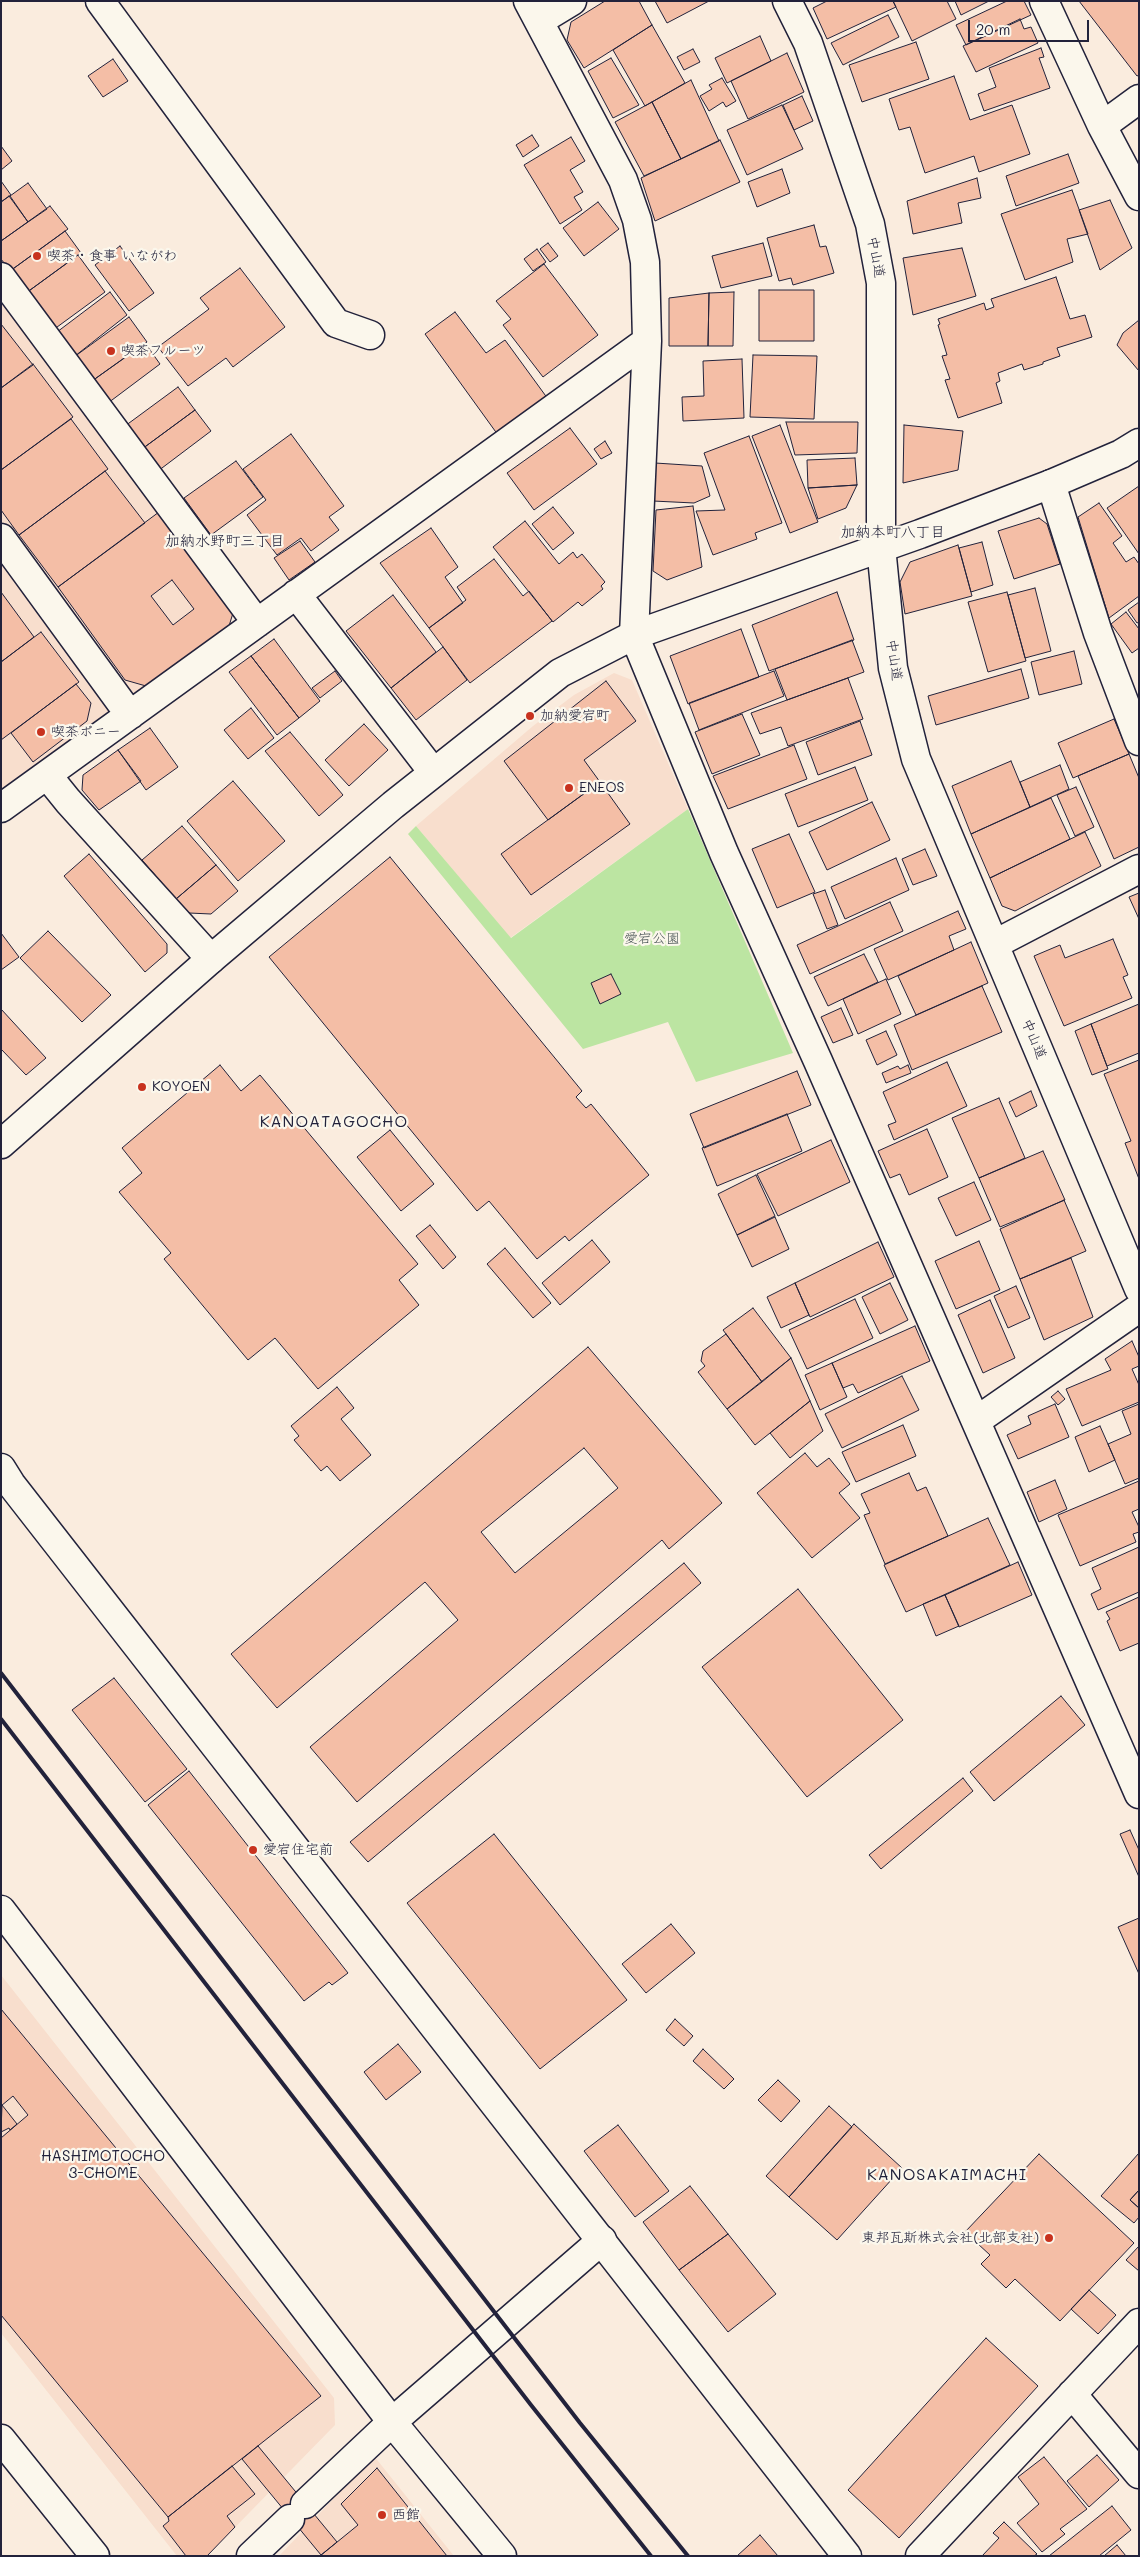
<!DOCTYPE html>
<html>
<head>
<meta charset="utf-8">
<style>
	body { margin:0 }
	#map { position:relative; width:1140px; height:2557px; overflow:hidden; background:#faecde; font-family:Mali,sans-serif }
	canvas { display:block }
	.frame { position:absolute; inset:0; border:2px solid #22223b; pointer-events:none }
	.scale { position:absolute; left:968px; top:20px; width:121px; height:22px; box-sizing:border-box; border:2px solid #22223b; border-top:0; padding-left:6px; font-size:15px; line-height:18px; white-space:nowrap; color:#22223b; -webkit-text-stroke:4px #fbf7ec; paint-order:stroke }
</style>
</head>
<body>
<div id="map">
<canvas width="1140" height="2557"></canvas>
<div class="frame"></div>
<div class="scale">20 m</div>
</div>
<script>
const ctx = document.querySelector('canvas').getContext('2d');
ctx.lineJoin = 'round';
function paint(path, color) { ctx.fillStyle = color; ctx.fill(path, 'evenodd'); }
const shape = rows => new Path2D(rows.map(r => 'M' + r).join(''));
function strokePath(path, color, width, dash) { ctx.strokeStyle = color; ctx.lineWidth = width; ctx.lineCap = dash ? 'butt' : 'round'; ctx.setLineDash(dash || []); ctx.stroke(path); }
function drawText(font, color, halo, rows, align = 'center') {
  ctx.font = font + ' Mali,"Klee One",sans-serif'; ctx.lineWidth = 4.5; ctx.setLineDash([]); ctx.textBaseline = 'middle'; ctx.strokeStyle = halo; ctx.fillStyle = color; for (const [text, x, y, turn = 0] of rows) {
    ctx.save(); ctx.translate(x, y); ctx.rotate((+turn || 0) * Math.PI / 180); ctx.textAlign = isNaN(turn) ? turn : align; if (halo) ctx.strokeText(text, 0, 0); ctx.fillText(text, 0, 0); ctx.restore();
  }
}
const built = shape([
	[1,300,233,610,230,628,1,790],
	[614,673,632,680,688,809,510,938,416,826,533,726,574,695],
	[1,1975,334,2398,335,2425,207,2556,177,2556,1,2333],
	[374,2456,454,2556,279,2556]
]);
const green = shape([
	[688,809,793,1053,696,1082,668,1022,583,1049,408,834,416,826,511,938]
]);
const building = shape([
	[605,1,639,1,652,25,584,68,567,40,571,22,605,1],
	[655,1,709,1,667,23,655,1],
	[827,1,893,1,896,7,827,39,813,8,827,1],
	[893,1,947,1,956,19,912,41,893,1],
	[955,1,989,1,961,15,955,1],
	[1007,1,1024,1,1031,15,966,45,956,25,1007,1],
	[1079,1,1139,1,1139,75,1137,76,1079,1],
	[888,15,899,37,843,65,831,43,888,15],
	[1020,19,1024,29,1031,27,1038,43,976,72,963,46,1020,19],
	[652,25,685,83,645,106,613,50,652,25],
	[760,36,771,61,727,83,715,58,760,36],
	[916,42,929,79,862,102,849,65,916,42],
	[1041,48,1044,57,1039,58,1050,88,984,111,978,94,996,87,989,68,1041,48],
	[693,49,700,62,684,70,677,57,693,49],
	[787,53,804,92,748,119,731,81,787,53],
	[611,58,639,105,613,118,588,71,611,58],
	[113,59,128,81,103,97,88,76,113,59],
	[954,76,970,120,1012,105,1030,154,979,172,974,156,925,173,910,127,899,130,889,99,954,76],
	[722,78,736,101,726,107,723,102,709,111,700,96,712,89,709,85,722,78],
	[691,80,719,141,681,159,652,102,691,80],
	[802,96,813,121,794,130,783,105,802,96],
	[652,102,681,159,644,176,615,122,652,102],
	[782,105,803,149,747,175,727,130,782,105],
	[532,135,539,146,523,157,516,145,532,135],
	[571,137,585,161,570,170,583,192,574,197,582,210,560,224,524,165,571,137],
	[720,140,740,182,655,221,641,178,720,140],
	[1,146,12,161,1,170,1,146],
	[1068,154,1079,183,1016,206,1006,176,1068,154],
	[782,169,790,193,757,207,748,182,782,169],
	[977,178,981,198,958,203,962,223,913,234,907,201,977,178],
	[1,181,11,195,1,202,1,181],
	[28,183,47,209,28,222,10,196,28,183],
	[1072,190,1088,234,1067,239,1073,262,1025,280,1001,214,1072,190],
	[9,196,28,222,1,241,1,202,9,196],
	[1110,200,1132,248,1100,270,1079,210,1110,200],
	[598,202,619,229,584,256,563,228,598,202],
	[50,206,68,229,10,271,1,259,1,241,50,206],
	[814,225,820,247,826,246,834,273,793,285,791,278,779,281,767,238,814,225],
	[65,231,81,253,26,293,10,271,65,231],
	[548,243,558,256,550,262,540,249,548,243],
	[763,243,772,276,721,288,712,256,763,243],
	[120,246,154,293,129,311,95,265,120,246],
	[962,248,976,296,913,315,903,258,962,248],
	[537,249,546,262,533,271,524,259,537,249],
	[78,255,105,292,53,330,26,293,78,255],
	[544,264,598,335,543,377,503,325,511,319,496,301,544,264],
	[240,268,285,327,233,367,226,358,188,386,158,347,209,309,200,298,240,268],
	[1056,277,1070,319,1085,315,1092,337,1057,348,1060,356,1043,362,1043,364,1024,370,1022,364,998,373,1000,381,996,383,1002,403,958,418,945,380,950,379,942,356,947,355,938,325,940,324,938,319,984,303,986,310,994,307,991,299,1056,277],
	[759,290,814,290,814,341,759,341,759,290],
	[110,292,127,315,75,356,57,332,110,292],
	[734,292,733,346,708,346,709,293,734,292],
	[709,293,708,346,669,346,669,298,709,293],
	[455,312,486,353,505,340,548,399,498,435,425,334,455,312],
	[129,317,147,342,92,381,74,357,129,317],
	[1139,320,1139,371,1117,345,1123,333,1139,320],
	[1,324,33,365,1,388,1,324],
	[145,343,160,364,108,403,92,381,145,343],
	[753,355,817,356,814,419,750,417,753,355],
	[742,359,744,418,683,421,682,397,704,396,703,361,742,359],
	[33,364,73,417,1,470,1,388,33,364],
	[178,387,195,410,142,449,125,426,178,387],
	[195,410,211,431,158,471,142,449,195,410],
	[71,419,108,469,19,535,1,510,1,470,71,419],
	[786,422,858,422,857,453,795,455,786,422],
	[780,425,818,522,790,533,752,436,780,425],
	[904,425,963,431,958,470,903,483,904,425],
	[570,428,597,464,534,510,507,473,570,428],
	[291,434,344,506,329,517,339,530,311,551,301,538,277,555,247,515,266,500,243,469,291,434],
	[749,436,782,523,755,533,757,539,713,555,696,511,725,510,704,453,749,436],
	[605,441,612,453,601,459,594,449,605,441],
	[855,458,857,485,808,488,807,460,855,458],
	[236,461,263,497,211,535,184,498,236,461],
	[655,463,702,466,710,496,694,503,653,501,655,463],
	[105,471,145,523,58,587,19,535,105,471],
	[857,485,846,508,818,519,808,488,857,485],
	[1139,486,1139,554,1107,508,1139,486],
	[1099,503,1122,536,1113,543,1126,562,1134,557,1139,564,1139,596,1109,618,1078,517,1099,503],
	[693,506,702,567,667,580,653,571,656,510,693,506],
	[553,507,574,533,553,550,532,524,553,507],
	[159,512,233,613,229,626,146,686,125,680,58,587,159,512],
	[172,580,194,609,173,625,151,596,172,580],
	[1039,518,1047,524,1060,564,1014,579,998,531,1039,518],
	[525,521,559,564,573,552,577,558,582,554,605,582,601,586,603,589,582,606,578,602,553,622,493,547,525,521],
	[431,528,458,567,445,577,463,603,429,628,380,563,431,528],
	[300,541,315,562,289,580,274,558,300,541],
	[982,542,993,585,971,592,959,548,982,542],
	[958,545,972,596,905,614,900,582,910,562,958,545],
	[494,559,523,596,529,591,552,621,470,683,429,628,466,600,457,587,494,559],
	[1035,588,1051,651,1025,658,1008,595,1035,588],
	[1,592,34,637,1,662,1,592],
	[837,592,854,640,769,671,752,625,837,592],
	[1007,592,1026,661,988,672,968,602,1007,592],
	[393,595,436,652,391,688,346,631,393,595],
	[1139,602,1139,622,1137,623,1128,610,1139,602],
	[1126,612,1139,629,1139,648,1132,653,1111,624,1126,612],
	[741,629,759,677,688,704,670,656,741,629],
	[41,632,79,682,1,740,1,662,41,632],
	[274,639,320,701,299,718,251,656,274,639],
	[852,640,864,672,787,700,775,669,852,640],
	[443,647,467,680,416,720,391,688,443,647],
	[1074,651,1082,684,1039,695,1031,662,1074,651],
	[251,656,299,718,277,735,229,672,251,656],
	[1021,669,1029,698,936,725,928,696,1021,669],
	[335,671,342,681,320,698,312,688,335,671],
	[774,671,784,696,699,730,689,703,774,671],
	[848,678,863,719,788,746,781,727,760,734,751,713,848,678],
	[606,681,636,721,584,760,600,782,548,820,504,761,606,681],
	[76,684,91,703,87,721,33,762,11,733,76,684],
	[251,708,274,738,248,759,224,730,251,708],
	[742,714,760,755,712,774,695,732,742,714],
	[1114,719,1129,754,1073,778,1058,743,1114,719],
	[860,721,872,755,818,775,806,742,860,721],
	[364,724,388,750,349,786,325,760,364,724],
	[150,728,178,767,146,790,118,750,150,728],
	[290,732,343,795,319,816,265,751,290,732],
	[794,745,807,779,728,809,713,776,794,745],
	[118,750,141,781,99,810,82,790,83,775,118,750],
	[1129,754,1139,778,1139,847,1114,859,1078,776,1129,754],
	[1011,761,1030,807,971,834,952,786,1011,761],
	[1060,765,1069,789,1030,807,1020,782,1060,765],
	[855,767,868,800,798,827,785,794,855,767],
	[233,781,285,841,238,881,187,821,233,781],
	[600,782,630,824,531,895,501,854,600,782],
	[1076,787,1094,827,1075,836,1057,795,1076,787],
	[1051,798,1070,839,990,878,971,834,1051,798],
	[872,802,890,840,827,870,809,832,872,802],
	[182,826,216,865,176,899,142,860,182,826],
	[1085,832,1101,866,1015,911,1002,906,990,878,1085,832],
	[789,834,815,892,777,908,752,849,789,834],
	[925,849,937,876,913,885,902,859,925,849],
	[89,854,167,944,167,953,145,972,64,876,89,854],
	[390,857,582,1091,576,1097,586,1108,591,1104,649,1175,569,1241,565,1236,537,1259,489,1201,477,1211,269,957,390,857],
	[896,858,909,890,845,919,831,887,896,858],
	[216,865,238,891,211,914,189,913,176,899,216,865],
	[825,890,838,925,827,929,813,894,825,890],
	[1139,893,1139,919,1129,897,1139,893],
	[890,902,903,931,810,974,797,945,890,902],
	[958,911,966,929,949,936,954,950,888,980,874,949,958,911],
	[48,931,111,995,82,1022,20,958,48,931],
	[1,933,19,957,1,970,1,933],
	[1113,939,1128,975,1123,977,1132,998,1064,1026,1034,956,1060,945,1065,958,1113,939],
	[971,942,988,983,916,1015,898,976,971,942],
	[864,954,878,982,828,1006,814,977,864,954],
	[611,974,621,994,600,1004,591,983,611,974],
	[886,979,901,1014,858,1034,843,999,886,979],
	[982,986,1002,1032,912,1070,894,1025,982,986],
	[1139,1004,1139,1053,1107,1066,1091,1024,1139,1004],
	[841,1008,853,1035,833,1043,821,1017,841,1008],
	[1,1009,46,1058,26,1075,1,1049,1,1009],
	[1091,1024,1108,1069,1092,1075,1075,1031,1091,1024],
	[886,1031,897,1055,877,1065,866,1040,886,1031],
	[1139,1060,1139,1179,1125,1143,1131,1141,1104,1074,1139,1060],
	[947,1062,967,1106,894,1140,888,1125,896,1122,883,1092,947,1062],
	[220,1065,241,1091,260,1075,418,1264,399,1280,419,1305,318,1389,275,1338,248,1360,164,1259,171,1253,119,1192,142,1173,122,1148,220,1065],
	[908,1065,911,1073,886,1083,882,1073,898,1066,900,1069,908,1065],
	[797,1071,811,1105,704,1148,690,1114,797,1071],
	[1031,1091,1037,1106,1016,1117,1009,1102,1031,1091],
	[999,1098,1025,1158,979,1178,952,1118,999,1098],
	[787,1114,802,1151,717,1186,702,1148,787,1114],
	[927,1129,948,1177,909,1195,900,1174,890,1178,878,1151,927,1129],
	[390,1130,434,1184,401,1211,357,1157,390,1130],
	[831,1140,850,1182,778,1216,757,1174,831,1140],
	[1043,1151,1065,1200,1000,1227,979,1178,1043,1151],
	[756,1175,775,1216,737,1235,718,1194,756,1175],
	[974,1182,991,1220,956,1236,938,1198,974,1182],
	[1064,1200,1086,1251,1020,1279,1000,1229,1064,1200],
	[775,1217,789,1249,752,1267,737,1235,775,1217],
	[430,1225,456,1257,443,1269,416,1236,430,1225],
	[592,1240,610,1262,560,1305,542,1283,592,1240],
	[979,1241,1000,1290,956,1309,935,1261,979,1241],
	[878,1242,894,1277,810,1317,795,1283,878,1242],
	[505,1248,551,1303,533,1318,487,1264,505,1248],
	[1071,1258,1093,1317,1044,1340,1020,1279,1071,1258],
	[795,1283,809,1315,781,1328,767,1297,795,1283],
	[890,1283,908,1320,880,1334,862,1297,890,1283],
	[1016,1286,1030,1318,1008,1328,994,1296,1016,1286],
	[855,1299,873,1338,807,1369,789,1330,855,1299],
	[990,1300,1015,1358,983,1373,958,1315,990,1300],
	[753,1308,791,1358,762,1382,723,1330,753,1308],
	[915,1326,930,1361,858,1393,853,1384,843,1388,832,1363,915,1326],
	[726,1334,762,1382,727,1409,698,1372,705,1366,701,1361,703,1351,726,1334],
	[1132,1341,1139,1357,1139,1366,1132,1369,1139,1385,1139,1402,1082,1426,1066,1389,1111,1370,1105,1359,1132,1341],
	[588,1347,722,1503,669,1549,662,1540,357,1802,310,1747,458,1620,425,1582,277,1708,231,1654,588,1347],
	[584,1448,618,1488,515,1573,481,1532,584,1448],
	[791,1358,810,1401,755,1445,727,1409,791,1358],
	[832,1363,847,1397,820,1410,805,1375,832,1363],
	[902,1376,919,1410,842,1448,825,1414,902,1376],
	[337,1387,354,1408,341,1419,371,1455,340,1481,327,1466,321,1471,294,1440,299,1436,291,1426,337,1387],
	[1058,1391,1065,1399,1058,1405,1051,1397,1058,1391],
	[810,1401,823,1431,790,1458,770,1433,810,1401],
	[1055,1404,1069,1437,1018,1459,1007,1435,1031,1424,1028,1416,1055,1404],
	[1139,1404,1139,1478,1125,1484,1108,1444,1131,1434,1122,1411,1139,1404],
	[903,1425,916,1456,856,1482,842,1452,903,1425],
	[1100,1426,1115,1460,1089,1472,1075,1437,1100,1426],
	[805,1453,817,1467,829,1458,850,1484,839,1493,860,1518,812,1558,757,1493,805,1453],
	[909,1473,917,1491,926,1487,948,1536,885,1564,864,1515,870,1513,861,1494,909,1473],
	[1055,1480,1067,1509,1039,1522,1027,1492,1055,1480],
	[1139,1481,1139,1509,1132,1512,1139,1527,1139,1532,1133,1534,1136,1542,1080,1566,1058,1515,1139,1481],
	[988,1518,1010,1565,906,1612,884,1565,988,1518],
	[1139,1547,1139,1592,1098,1610,1091,1594,1101,1589,1092,1568,1139,1547],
	[1018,1562,1032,1595,959,1627,945,1595,1018,1562],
	[684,1563,701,1583,368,1862,350,1842,684,1563],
	[798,1589,903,1720,807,1797,702,1667,798,1589],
	[945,1595,959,1626,936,1636,923,1604,945,1595],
	[1139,1597,1139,1643,1120,1651,1107,1621,1110,1619,1106,1612,1139,1597],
	[114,1678,187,1769,145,1802,72,1710,114,1678],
	[1061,1696,1085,1725,994,1801,970,1772,1061,1696],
	[189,1771,348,1973,332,1985,329,1982,304,2001,148,1805,189,1771],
	[963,1778,973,1791,881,1869,869,1855,963,1778],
	[1130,1830,1139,1850,1139,1877,1120,1834,1130,1830],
	[494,1834,627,2000,540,2069,407,1903,494,1834],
	[1139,1918,1139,1974,1118,1927,1139,1918],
	[671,1924,695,1953,646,1993,622,1964,671,1924],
	[1,2009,321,2396,168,2517,1,2315,1,2138,28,2115,13,2096,1,2106,1,2009],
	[675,2019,693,2036,684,2046,666,2030,675,2019],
	[398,2044,421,2072,386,2100,364,2072,398,2044],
	[703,2049,734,2079,724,2089,693,2061,703,2049],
	[778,2080,800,2101,781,2122,758,2100,778,2080],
	[2,2105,17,2124,10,2130,9,2128,1,2132,2,2105],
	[829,2106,852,2127,789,2197,766,2176,829,2106],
	[854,2124,902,2168,837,2240,789,2197,854,2124],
	[618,2125,669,2191,635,2217,584,2151,618,2125],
	[1139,2153,1139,2190,1130,2200,1139,2208,1139,2217,1134,2223,1101,2196,1139,2153],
	[1039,2154,1134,2243,1060,2321,1015,2279,1006,2288,981,2264,990,2255,965,2232,1039,2154],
	[690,2186,728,2234,679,2270,643,2222,690,2186],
	[1139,2190,1139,2208,1130,2200,1139,2190],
	[728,2234,776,2294,728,2332,679,2270,728,2234],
	[1139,2246,1139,2271,1126,2260,1139,2246],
	[1089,2290,1116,2315,1098,2334,1071,2309,1089,2290],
	[986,2338,1038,2386,899,2538,848,2490,986,2338],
	[258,2446,337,2542,321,2555,242,2459,258,2446],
	[1097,2455,1119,2480,1089,2507,1067,2481,1097,2455],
	[1044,2457,1087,2509,1060,2529,1065,2534,1042,2552,1017,2523,1039,2504,1018,2477,1044,2457],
	[232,2466,255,2494,227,2516,235,2527,207,2556,186,2556,163,2526,169,2521,168,2517,232,2466],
	[377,2468,447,2556,320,2556,358,2525,341,2504,377,2468],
	[1112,2506,1131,2530,1099,2556,1049,2556,1112,2506],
	[1004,2522,1037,2554,1034,2556,982,2556,999,2538,993,2533,1004,2522],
	[760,2535,778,2556,737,2556,760,2535],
	[1117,2545,1126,2556,1104,2556,1117,2545]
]);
const street = shape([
	[100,1,336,323,370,335],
	[528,1,623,180,637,220,645,262,647,341,634,635,724,853,818,1061,1139,1794],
	[787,1,808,43,870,224,881,283,881,547,893,668,916,759,1139,1289],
	[1044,1,1102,126,1139,196],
	[539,21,572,1],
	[1102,126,1139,99],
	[1,277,257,623],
	[1051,484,1098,633,1139,741],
	[1,538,130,715],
	[296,594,433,772],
	[47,775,68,801,211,959],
	[1,808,647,341],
	[995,944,1139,869],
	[976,1421,1139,1308],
	[1,1910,392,2422,502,2556],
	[1072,2394,1139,2474],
	[305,2504,392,2422,602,2240],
	[251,2556,290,2519],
	[920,2556,1139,2323]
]);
const secondary = shape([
	[1,1144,211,959,393,805,560,673,634,635,920,534,1051,484,1121,454,1139,443],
	[1,1468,11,1484,847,2556],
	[1,2439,95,2556]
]);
const rail = shape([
	[1,1673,580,2423,688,2556],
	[1,1719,531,2405,651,2556]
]);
const markers = [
	[37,256,5,"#c8321e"],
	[111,351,5,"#c8321e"],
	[530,716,5,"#c8321e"],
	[41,732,5,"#c8321e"],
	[569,788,5,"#c8321e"],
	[142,1087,5,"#c8321e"],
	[253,1850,5,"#c8321e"],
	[1049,2238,5,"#c8321e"],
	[382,2515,5,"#c8321e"]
];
const poiNames = [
	["喫茶・食事 いながわ",47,256],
	["喫茶フルーツ",121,351],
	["加納愛宕町",540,716],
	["喫茶ポニー",51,732],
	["ENEOS",579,788],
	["KOYOEN",152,1087],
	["愛宕住宅前",263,1850],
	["東邦瓦斯株式会社(北部支社)",1039,2238,"right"],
	["西館",392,2515]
];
const streetNames = [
	["中山道",876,257,79],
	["中山道",894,660,81],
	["中山道",1034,1039,67]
];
const parkNames = [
	["愛宕公園",652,939]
];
const neighbourhoodNames = [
	["加納本町八丁目",893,532],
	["加納水野町三丁目",225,541],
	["HASHIMOTOCHO",103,2156],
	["3-CHOME",103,2173]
];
const quarterNames = [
	["KANOATAGOCHO",334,1122],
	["KANOSAKAIMACHI",947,2175]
];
paint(built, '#f8decd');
paint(green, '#bce5a2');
paint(building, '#f4bea6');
strokePath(building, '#22223b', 1);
strokePath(street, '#22223b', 31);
strokePath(secondary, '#22223b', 31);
strokePath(street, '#fbf7ec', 28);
strokePath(secondary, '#fbf7ec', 28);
strokePath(rail, '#22223b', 4);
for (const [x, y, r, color] of markers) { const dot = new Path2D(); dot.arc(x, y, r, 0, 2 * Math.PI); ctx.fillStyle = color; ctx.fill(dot); strokePath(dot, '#fbf7ec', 2); }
drawText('14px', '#22223b', '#fbf7ec', poiNames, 'left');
drawText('14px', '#22223b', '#fbf7ec', streetNames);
drawText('14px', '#485355', '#fbf7ec', parkNames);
drawText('15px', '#22223b', '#fbf7ec', neighbourhoodNames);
ctx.letterSpacing = '1px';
drawText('16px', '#22223b', '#fbf7ec', quarterNames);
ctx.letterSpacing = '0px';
</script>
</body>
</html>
